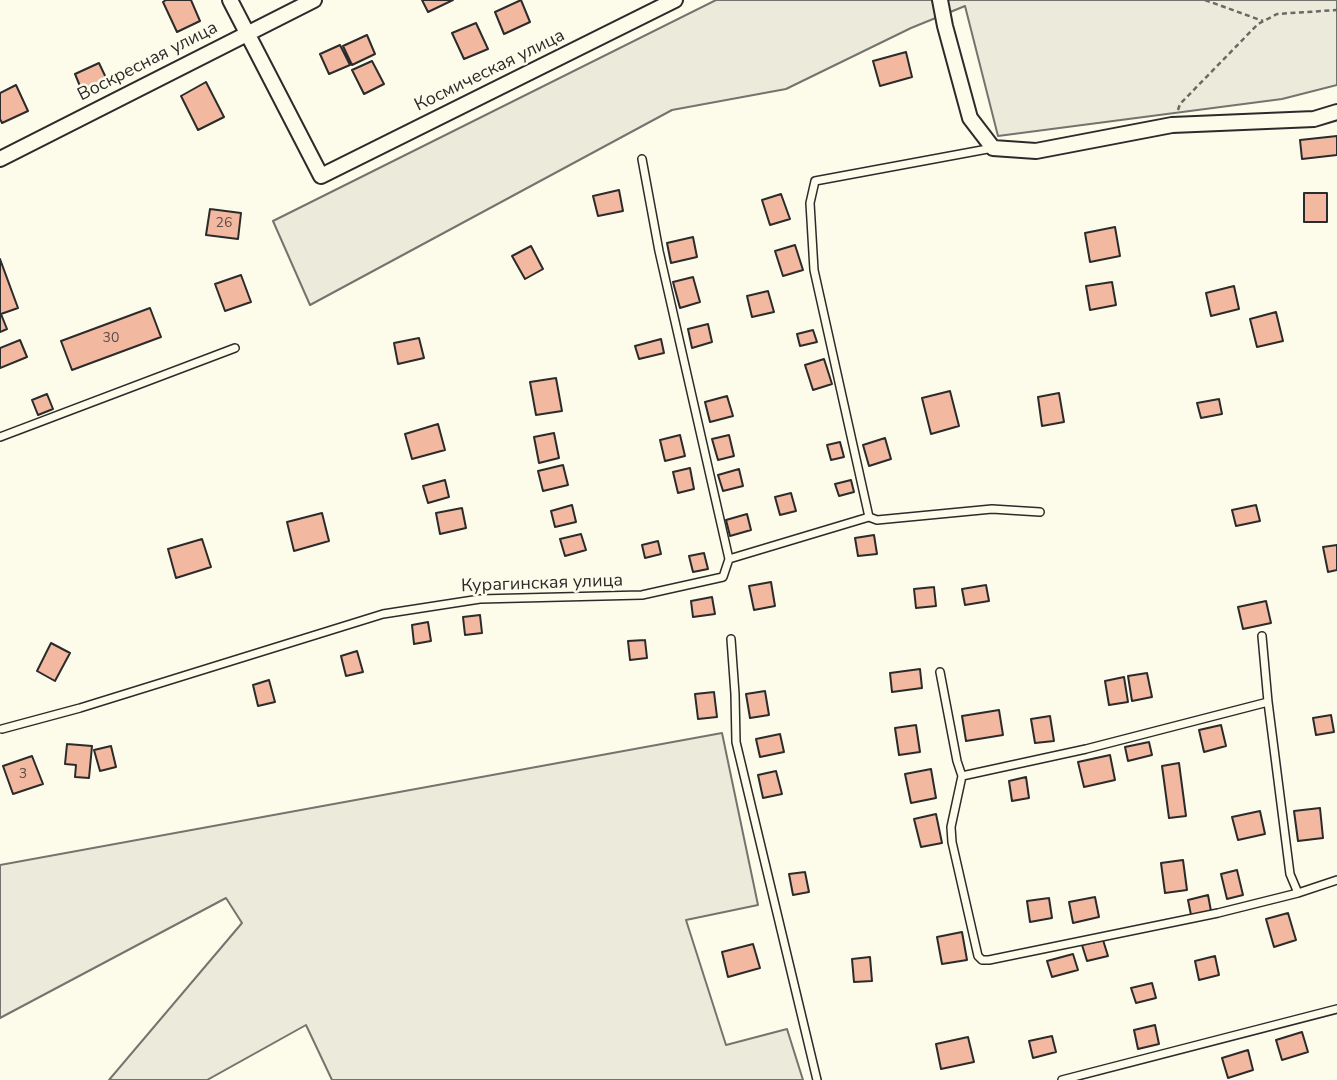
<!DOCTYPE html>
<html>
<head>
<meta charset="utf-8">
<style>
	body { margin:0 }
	canvas { display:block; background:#fdfbea }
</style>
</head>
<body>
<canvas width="1337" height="1080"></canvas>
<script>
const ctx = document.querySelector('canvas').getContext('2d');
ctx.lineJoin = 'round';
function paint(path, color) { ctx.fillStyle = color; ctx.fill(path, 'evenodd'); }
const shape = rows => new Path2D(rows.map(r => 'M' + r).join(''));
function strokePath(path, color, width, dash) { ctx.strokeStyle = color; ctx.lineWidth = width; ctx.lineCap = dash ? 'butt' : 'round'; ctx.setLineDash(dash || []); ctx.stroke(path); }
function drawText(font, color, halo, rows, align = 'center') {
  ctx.font = font + ' "Nunito Sans",sans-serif'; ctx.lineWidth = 5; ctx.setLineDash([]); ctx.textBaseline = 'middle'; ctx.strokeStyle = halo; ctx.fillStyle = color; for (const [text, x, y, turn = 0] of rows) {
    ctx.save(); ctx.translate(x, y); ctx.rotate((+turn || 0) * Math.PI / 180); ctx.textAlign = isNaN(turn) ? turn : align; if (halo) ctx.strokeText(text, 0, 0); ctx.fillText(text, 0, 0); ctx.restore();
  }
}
const green = shape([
	[716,0,1337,0,1337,85,1282,99,998,136,965,6,911,28,786,89,672,110,310,305,273,221,716,0],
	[722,733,758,905,686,920,726,1045,787,1029,803,1080,332,1080,306,1025,207,1080,109,1080,242,923,226,898,0,1018,0,865,722,733]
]);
const building = shape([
	[166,0,191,0,200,21,177,32,163,2,166,0],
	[422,0,453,0,428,12,422,0],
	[521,0,530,22,504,34,495,12,521,0],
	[476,23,488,49,464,59,452,33,476,23],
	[367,35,375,54,352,65,343,46,367,35],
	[340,45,350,65,329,74,320,54,340,45],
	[906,52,912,77,880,86,873,61,906,52],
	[372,61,384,84,364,94,352,70,372,61],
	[99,63,107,80,82,91,75,74,99,63],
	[206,82,224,117,198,130,181,96,206,82],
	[16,85,28,111,2,123,0,119,0,93,16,85],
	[1337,136,1337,155,1302,159,1300,140,1337,136],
	[619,190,623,211,598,216,593,196,619,190],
	[1304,193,1327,193,1327,222,1304,222,1304,193],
	[781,194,790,219,770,225,762,200,781,194],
	[210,209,241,213,238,239,206,235,210,209],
	[1115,227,1120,256,1090,262,1085,233,1115,227],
	[693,237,697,257,671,263,667,243,693,237],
	[795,245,803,270,783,276,775,251,795,245],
	[531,246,543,269,525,279,512,256,531,246],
	[0,259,18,308,1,314,7,329,0,332,0,259],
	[241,275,251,302,225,311,215,284,241,275],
	[693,277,700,302,680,308,673,282,693,277],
	[1112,282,1116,305,1090,310,1086,286,1112,282],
	[1234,286,1239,309,1211,316,1206,293,1234,286],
	[768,291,774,312,752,317,747,296,768,291],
	[150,308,161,337,72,370,61,341,150,308],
	[1276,312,1283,341,1257,347,1250,319,1276,312],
	[708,324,712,342,692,348,688,329,708,324],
	[813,330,817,342,800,346,797,334,813,330],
	[419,338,424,358,398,364,394,343,419,338],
	[661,339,664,353,639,359,635,346,661,339],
	[20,340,27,357,0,368,0,348,20,340],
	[824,359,832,384,813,390,805,365,824,359],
	[556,378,562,411,536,415,530,382,556,378],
	[950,391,959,426,931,434,922,398,950,391],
	[1059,393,1064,422,1042,426,1038,397,1059,393],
	[47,394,53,409,38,415,32,400,47,394],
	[727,396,733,416,710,422,705,402,727,396],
	[1219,399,1222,414,1201,418,1197,403,1219,399],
	[438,424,445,450,412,459,405,434,438,424],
	[554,433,559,458,539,463,534,437,554,433],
	[680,435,685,456,665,461,660,440,680,435],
	[729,435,734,456,718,460,712,439,729,435],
	[885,438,891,459,869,466,863,445,885,438],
	[840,442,844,457,831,460,827,445,840,442],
	[563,465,568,485,543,491,538,471,563,465],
	[690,468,694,489,678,493,673,472,690,468],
	[739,469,743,486,723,491,718,475,739,469],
	[445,480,449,497,428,503,423,486,445,480],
	[851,480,854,492,839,496,835,484,851,480],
	[791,493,796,511,780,515,775,497,791,493],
	[572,505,576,522,555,527,551,511,572,505],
	[1256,505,1260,521,1236,526,1232,510,1256,505],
	[462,508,466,528,440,534,436,513,462,508],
	[322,513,329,541,294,551,287,522,322,513],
	[747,514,751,530,730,536,726,520,747,514],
	[581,534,586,550,565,556,560,539,581,534],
	[874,535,877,554,858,556,855,538,874,535],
	[202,539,211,567,176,578,168,549,202,539],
	[658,541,661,554,645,558,642,545,658,541],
	[1337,545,1337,570,1328,572,1323,547,1337,545],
	[704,553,708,569,693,572,689,556,704,553],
	[771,582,775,606,754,610,749,586,771,582],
	[986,585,989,601,965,605,962,589,986,585],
	[934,587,936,606,916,608,914,589,934,587],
	[712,597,715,614,693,617,691,601,712,597],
	[1266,601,1271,623,1243,629,1238,607,1266,601],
	[480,615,482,633,465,635,463,617,480,615],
	[428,622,431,641,414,644,412,625,428,622],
	[645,640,647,658,630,660,628,641,645,640],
	[51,643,70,653,55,681,37,671,51,643],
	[357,651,363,672,346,676,341,656,357,651],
	[920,669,922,688,892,692,890,673,920,669],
	[1147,673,1152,697,1132,701,1128,676,1147,673],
	[1124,677,1128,702,1109,705,1105,681,1124,677],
	[269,680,275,702,258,706,253,685,269,680],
	[765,691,769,715,750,718,746,694,765,691],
	[714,692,717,717,698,719,695,694,714,692],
	[999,710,1003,735,966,741,962,716,999,710],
	[1331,715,1334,732,1316,735,1313,718,1331,715],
	[1050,716,1054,741,1035,743,1031,719,1050,716],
	[916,725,920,752,899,755,895,728,916,725],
	[1221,725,1226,746,1204,752,1199,730,1221,725],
	[780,734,784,752,760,757,756,739,780,734],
	[1149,742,1152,755,1128,761,1125,747,1149,742],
	[67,744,92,746,89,778,75,777,76,765,65,764,67,744],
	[111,746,116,767,100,771,94,750,111,746],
	[1110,755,1115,780,1084,787,1078,762,1110,755],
	[32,756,43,784,13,794,3,766,32,756],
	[1179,763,1186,816,1169,818,1162,766,1179,763],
	[931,769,936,798,911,803,905,774,931,769],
	[776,771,782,794,763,798,758,775,776,771],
	[1026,777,1029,798,1012,801,1009,781,1026,777],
	[1320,808,1323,838,1298,841,1294,811,1320,808],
	[1260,811,1265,834,1238,840,1232,817,1260,811],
	[936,814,942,843,921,847,914,819,936,814],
	[1183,860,1187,890,1165,893,1161,863,1183,860],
	[1237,870,1243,895,1227,899,1221,874,1237,870],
	[805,872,809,892,793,895,789,874,805,872],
	[1208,895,1211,911,1191,915,1188,900,1208,895],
	[1095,897,1099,917,1073,923,1069,902,1095,897],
	[1049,898,1052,918,1030,922,1027,901,1049,898],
	[1288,913,1296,940,1274,947,1266,919,1288,913],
	[962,932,967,960,942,964,937,937,962,932],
	[1103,940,1108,956,1087,961,1082,945,1103,940],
	[753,944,760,968,728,977,722,952,753,944],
	[1073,954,1078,970,1052,977,1047,961,1073,954],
	[1215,956,1219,975,1199,980,1195,961,1215,956],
	[870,957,872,981,854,982,852,959,870,957],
	[1152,983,1156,998,1136,1003,1131,988,1152,983],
	[1155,1025,1159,1044,1138,1049,1134,1030,1155,1025],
	[1302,1032,1308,1052,1282,1060,1276,1040,1302,1032],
	[1052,1036,1056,1052,1033,1058,1029,1041,1052,1036],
	[968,1037,974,1062,941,1069,936,1044,968,1037],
	[1248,1050,1253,1070,1228,1078,1222,1058,1248,1050]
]);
const path = shape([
	[1205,0,1263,21],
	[1178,110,1180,104,1258,24,1277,14,1337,10]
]);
const lane = shape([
	[993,148,815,181,810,203,814,270,869,517,877,520,992,509,1040,512],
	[642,159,659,251,729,559],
	[0,437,235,348],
	[1262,636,1268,702,1290,874,1298,893],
	[731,639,735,694,736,742,817,1080],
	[940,672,957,761,962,776,951,827,952,842,978,956,982,960,989,960,1218,913,1298,893,1337,880],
	[2,729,80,708,383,614,480,599,642,595,723,577,729,559,869,517],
	[962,776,1086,749,1268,702],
	[1062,1080,1337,1009]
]);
const street = shape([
	[230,0,321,176,675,0],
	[940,0,945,26,970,118,993,148,1036,151,1172,125,1314,119,1337,112],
	[0,159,314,0]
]);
const numberNames = [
	["26",224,224],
	["30",111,339],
	["3",23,775]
];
const streetNames = [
	["Воскресная улица",148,62,-27],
	["Космическая улица",490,71,-26],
	["Курагинская улица",542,584,-2]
];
paint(green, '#ecebdb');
strokePath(green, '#74746e', 2);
paint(building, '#f2b8a0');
strokePath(building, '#2b2b2b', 2);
strokePath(lane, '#2b2b2b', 10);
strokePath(street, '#2b2b2b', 18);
strokePath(path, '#6a6964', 2.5, [5, 3.5]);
strokePath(lane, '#fdfbea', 7);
strokePath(street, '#fdfbea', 14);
drawText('14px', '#5d4e48', null, numberNames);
drawText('18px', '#2b2b2b', '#fdfbea', streetNames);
</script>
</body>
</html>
